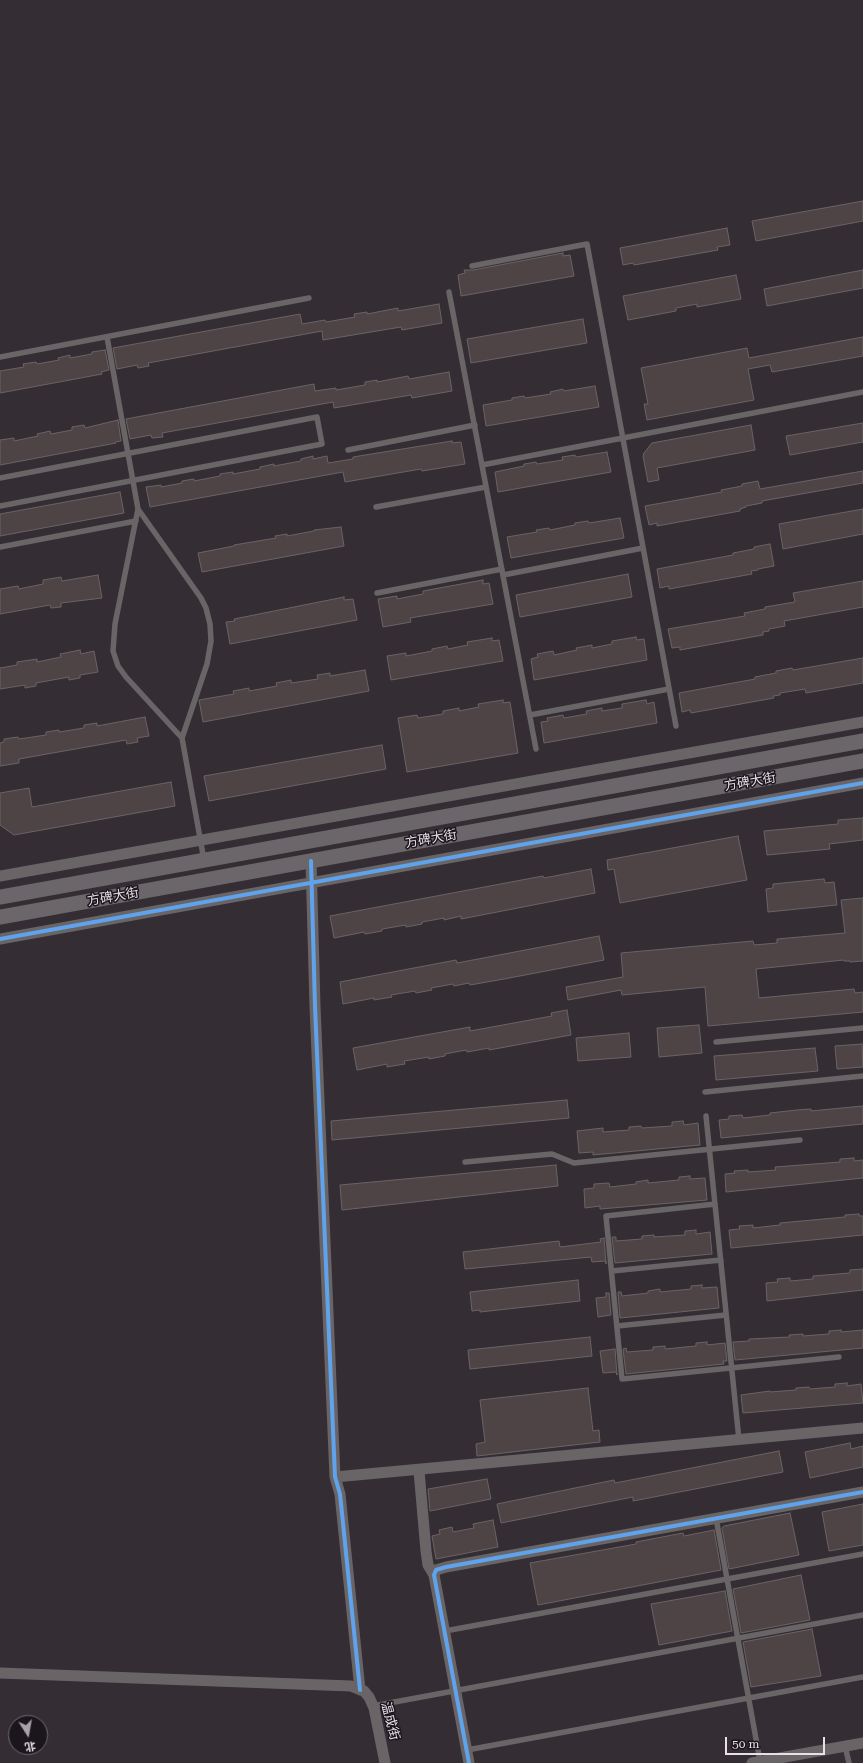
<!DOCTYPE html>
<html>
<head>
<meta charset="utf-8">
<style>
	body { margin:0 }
	#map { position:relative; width:863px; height:1763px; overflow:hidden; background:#342e34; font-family:"Roboto Serif","Noto Sans SC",serif }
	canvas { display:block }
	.north { position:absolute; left:8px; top:1715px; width:40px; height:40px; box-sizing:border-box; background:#1b151c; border:1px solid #6d666e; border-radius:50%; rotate:169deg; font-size:11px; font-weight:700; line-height:16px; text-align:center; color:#e8dfe8 }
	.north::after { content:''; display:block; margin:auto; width:14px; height:18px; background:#a9a1a9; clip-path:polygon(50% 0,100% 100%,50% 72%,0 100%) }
	.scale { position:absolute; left:725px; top:1737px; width:100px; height:18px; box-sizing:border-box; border:2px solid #e8dfe8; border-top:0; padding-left:5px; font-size:12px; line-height:14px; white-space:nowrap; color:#e8dfe8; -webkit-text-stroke:3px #1b151c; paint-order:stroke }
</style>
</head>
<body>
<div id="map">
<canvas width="863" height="1763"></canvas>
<div class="north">北</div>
<div class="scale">50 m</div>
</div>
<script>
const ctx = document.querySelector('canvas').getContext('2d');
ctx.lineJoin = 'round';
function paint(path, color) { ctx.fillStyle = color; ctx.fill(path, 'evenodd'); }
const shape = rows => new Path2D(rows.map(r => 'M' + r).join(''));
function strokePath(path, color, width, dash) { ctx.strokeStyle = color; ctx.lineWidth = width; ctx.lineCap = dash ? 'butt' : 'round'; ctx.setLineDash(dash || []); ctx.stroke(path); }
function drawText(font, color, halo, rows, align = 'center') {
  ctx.font = font + ' "Roboto Serif","Noto Sans SC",serif'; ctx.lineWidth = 3; ctx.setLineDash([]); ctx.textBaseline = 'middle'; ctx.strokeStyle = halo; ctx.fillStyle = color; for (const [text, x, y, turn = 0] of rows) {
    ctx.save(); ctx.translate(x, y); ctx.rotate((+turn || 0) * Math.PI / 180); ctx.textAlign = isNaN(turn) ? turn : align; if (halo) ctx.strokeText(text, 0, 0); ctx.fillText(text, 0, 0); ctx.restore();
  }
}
const building = shape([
	[863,201,863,221,756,241,752,221,863,201],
	[727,228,730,245,717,247,718,250,634,265,633,263,623,265,620,248,727,228],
	[563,253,563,256,570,255,574,276,461,296,458,275,465,273,464,270,473,270,563,253],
	[863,270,863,288,767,306,764,289,863,270],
	[736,275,741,299,697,307,697,304,676,308,676,311,628,320,623,296,736,275],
	[439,304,442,323,402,330,401,327,323,340,322,331,148,363,149,366,138,368,137,365,117,369,113,348,300,314,302,324,325,320,326,322,355,317,354,314,367,312,367,314,398,308,398,311,439,304],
	[583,319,587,343,471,363,467,339,583,319],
	[863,337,863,356,772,372,770,365,748,369,754,400,647,420,644,404,648,404,641,368,747,348,749,358,863,337],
	[105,350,109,370,101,372,102,374,0,393,0,371,24,367,23,364,36,362,37,364,59,360,58,358,70,355,70,358,92,354,92,352,105,350],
	[449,372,452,391,412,398,411,395,334,408,333,402,162,433,163,437,152,438,151,435,130,439,126,419,314,384,315,391,336,388,336,390,365,385,365,382,377,380,377,382,408,376,409,379,449,372],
	[595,386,599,407,486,426,483,405,512,400,512,398,524,396,525,398,551,394,550,392,563,389,564,391,595,386],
	[118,420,121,441,115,442,116,443,0,465,0,440,14,438,14,441,38,436,37,434,50,431,51,434,72,430,72,427,84,425,85,428,118,420],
	[863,423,863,442,790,455,786,436,863,423],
	[751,425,755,450,657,468,659,480,648,482,643,456,644,453,652,443,751,425],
	[452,441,452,443,461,442,465,464,422,471,421,469,345,482,343,472,150,507,146,487,161,485,161,487,182,483,182,481,194,479,194,481,220,476,220,474,233,472,233,474,260,469,260,467,274,464,274,466,301,461,301,459,313,456,313,459,327,456,328,463,353,459,353,457,452,441],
	[607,452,611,472,498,492,495,472,524,466,524,464,536,462,537,464,563,460,562,457,575,455,576,457,607,452],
	[863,471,863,483,762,501,762,503,746,506,746,507,740,509,740,511,657,526,657,523,649,525,645,506,722,492,721,490,742,486,742,484,758,481,760,489,863,471],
	[120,492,124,513,0,536,0,514,120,492],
	[863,509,863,534,783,549,779,524,863,509],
	[620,518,624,538,511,558,507,537,537,532,536,530,549,528,550,530,575,525,575,523,588,521,589,523,620,518],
	[341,527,344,546,202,572,198,553,234,546,234,545,276,538,275,536,287,534,287,536,314,531,314,530,341,527],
	[770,544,774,566,758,569,758,570,751,571,752,574,669,589,669,586,660,588,657,569,733,555,733,553,754,549,754,547,770,544],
	[628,574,632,597,520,617,516,595,628,574],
	[98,575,102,598,61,603,61,607,51,608,50,605,0,614,0,589,18,586,19,589,43,584,43,580,61,577,62,581,98,575],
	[483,580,483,584,489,583,493,604,410,618,411,622,383,627,378,599,397,596,397,599,423,594,423,591,483,580],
	[863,581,863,607,784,621,785,626,769,629,769,631,763,632,763,635,680,650,680,647,672,648,668,629,745,616,744,613,765,609,765,607,795,602,793,593,863,581],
	[344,597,344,600,353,599,357,620,230,644,226,622,235,621,234,619,344,597],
	[636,637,637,640,644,639,647,660,534,680,531,659,538,657,537,654,553,651,554,655,577,650,576,648,592,645,592,648,612,644,612,641,636,637],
	[492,638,492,641,499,640,503,661,391,680,387,656,406,653,406,656,432,651,432,649,447,646,448,649,468,645,467,642,492,638],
	[80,650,81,654,94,651,98,672,80,675,80,678,69,680,69,677,36,683,36,686,25,688,25,685,0,689,0,668,17,665,17,662,37,659,37,662,61,657,60,654,80,650],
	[863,658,863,683,806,693,805,689,780,693,780,695,773,696,774,698,691,713,690,710,682,712,679,693,755,679,755,677,776,673,776,671,792,668,793,670,863,658],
	[365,670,369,691,203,722,199,700,234,694,233,691,249,688,249,691,277,686,276,683,291,680,291,683,318,679,317,675,330,673,330,676,365,670],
	[503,700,503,703,510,702,518,753,407,772,398,718,417,715,418,718,443,714,443,711,459,708,459,711,479,707,478,704,503,700],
	[646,700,647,704,654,702,657,723,544,743,541,722,548,721,547,718,563,715,564,718,587,714,586,711,602,708,602,711,622,708,622,704,646,700],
	[145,717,149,736,137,738,138,742,127,744,126,740,19,759,19,763,0,766,0,743,4,742,4,739,18,737,19,739,46,735,46,732,59,730,59,732,84,728,84,725,97,723,97,726,145,717],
	[382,745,386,769,209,801,204,776,382,745],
	[171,782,175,806,14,835,0,825,0,793,29,788,32,807,171,782],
	[863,818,863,840,829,844,830,849,767,855,764,831,838,824,838,820,863,818],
	[738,836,747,880,620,903,614,869,608,870,607,860,738,836],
	[591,869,595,893,461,919,461,916,444,920,444,918,422,922,422,924,406,927,406,925,382,929,382,931,365,934,364,932,334,938,330,916,543,876,544,878,591,869],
	[824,879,825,883,834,882,837,905,768,912,766,889,773,888,773,884,824,879],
	[863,898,863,961,850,962,850,961,844,961,844,960,756,969,759,998,854,989,855,993,863,992,863,1012,708,1026,705,987,622,995,621,990,568,1000,566,987,623,977,621,953,753,941,754,945,777,943,777,939,845,933,841,900,863,898],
	[599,936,604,960,504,979,470,985,469,983,454,986,453,984,431,988,432,990,416,993,415,991,391,995,392,997,374,1000,374,998,343,1004,340,982,456,960,457,963,599,936],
	[567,1010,571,1035,489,1050,489,1048,467,1052,466,1050,445,1054,445,1056,429,1059,429,1057,404,1061,405,1064,387,1067,387,1064,357,1070,353,1048,470,1027,470,1031,552,1016,551,1013,567,1010],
	[699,1025,702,1053,659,1057,657,1028,699,1025],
	[629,1033,631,1057,578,1061,576,1038,629,1033],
	[862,1044,863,1067,837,1069,835,1046,862,1044],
	[815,1048,818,1071,716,1080,714,1056,815,1048],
	[567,1100,569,1118,332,1140,331,1121,567,1100],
	[863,1106,863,1124,721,1138,719,1120,729,1119,729,1116,742,1115,743,1118,770,1115,770,1113,797,1110,811,1109,811,1111,863,1106],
	[683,1121,684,1125,698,1123,700,1145,593,1155,593,1152,579,1153,577,1131,603,1128,603,1132,629,1130,629,1127,641,1126,642,1128,672,1126,672,1122,683,1121],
	[854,1158,854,1161,863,1160,863,1178,726,1192,725,1174,735,1173,734,1171,748,1170,748,1172,776,1170,775,1167,840,1162,840,1159,854,1158],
	[556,1165,558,1186,342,1210,340,1185,556,1165],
	[690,1176,690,1179,705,1178,707,1200,600,1209,600,1206,585,1208,584,1189,594,1188,594,1184,609,1183,610,1187,636,1184,636,1182,648,1180,648,1183,679,1180,679,1177,690,1176],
	[859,1214,859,1216,863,1216,863,1235,731,1248,729,1230,740,1229,739,1226,753,1225,753,1228,780,1225,780,1223,845,1217,845,1215,859,1214],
	[696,1230,696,1234,710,1232,712,1254,615,1263,612,1237,616,1237,616,1241,642,1239,642,1236,654,1235,654,1237,685,1235,685,1231,696,1230],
	[604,1238,606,1264,606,1261,592,1262,591,1257,465,1269,463,1252,559,1241,560,1247,601,1242,600,1239,604,1238],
	[863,1269,863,1290,767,1301,766,1283,778,1282,777,1279,790,1278,790,1281,813,1279,813,1276,850,1273,850,1270,863,1269],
	[578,1280,580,1301,480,1312,480,1310,472,1311,470,1292,578,1280],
	[702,1285,702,1288,717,1287,719,1308,620,1318,618,1292,621,1292,622,1296,648,1293,648,1291,660,1289,660,1292,691,1289,691,1286,702,1285],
	[606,1293,609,1293,611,1315,598,1317,596,1298,606,1297,606,1293],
	[841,1330,841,1332,863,1330,863,1348,735,1360,733,1342,749,1341,749,1339,790,1337,789,1335,803,1334,803,1336,829,1334,829,1331,841,1330],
	[590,1337,592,1356,470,1369,468,1350,590,1337],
	[707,1342,707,1345,725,1343,727,1361,723,1361,724,1364,626,1374,623,1349,626,1348,627,1352,653,1350,653,1347,665,1346,665,1349,696,1346,696,1343,707,1342],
	[615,1349,617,1375,616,1372,603,1373,600,1351,615,1349],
	[847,1383,847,1386,861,1384,863,1403,743,1413,741,1395,770,1391,770,1392,796,1390,796,1388,809,1387,810,1389,835,1387,835,1384,847,1383],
	[588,1388,593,1431,599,1430,600,1442,477,1456,476,1444,485,1442,480,1400,588,1388],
	[850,1443,851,1449,863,1446,863,1467,810,1478,805,1452,850,1443],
	[779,1451,783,1472,633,1501,633,1497,501,1523,497,1504,614,1480,615,1483,779,1451],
	[487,1479,491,1499,430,1511,428,1489,487,1479],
	[863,1504,863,1545,829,1551,822,1512,863,1504],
	[790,1513,799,1555,729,1569,722,1528,724,1526,790,1513],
	[493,1520,498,1547,436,1559,432,1536,440,1534,439,1530,452,1527,453,1532,474,1528,473,1524,493,1520],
	[714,1530,721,1570,538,1605,530,1563,636,1544,636,1542,683,1533,684,1536,714,1530],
	[801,1575,810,1620,741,1633,733,1589,801,1575],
	[725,1591,732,1631,659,1645,651,1604,725,1591],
	[812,1629,821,1676,751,1687,743,1642,812,1629]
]);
const lane = shape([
	[472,266,587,244,676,726],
	[449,292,536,749],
	[107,337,138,509,115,624,113,651,118,666,126,677,182,738],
	[0,357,309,298],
	[348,450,475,425],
	[482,465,863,392],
	[0,478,317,417,322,444,0,506],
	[376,507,486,487],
	[138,509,201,598,206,608,210,624,211,641,207,664,182,738,204,860],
	[0,547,136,521],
	[503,575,643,548],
	[377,593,502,569],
	[530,715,669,689],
	[716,1042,863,1028],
	[705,1092,863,1076],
	[706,1116,739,1440],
	[465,1162,552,1154,574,1163,800,1140],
	[715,1204,606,1216,622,1379,839,1357],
	[612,1271,721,1260],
	[617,1326,726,1315],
	[716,1518,760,1761],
	[445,1631,863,1554],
	[373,1706,863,1615],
	[845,1746,849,1763],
	[467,1750,863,1677]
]);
const street = shape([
	[311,861,315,1006,335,1477,340,1494,360,1690],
	[0,876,863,722],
	[0,939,863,783],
	[419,1471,426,1551,428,1565,434,1575],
	[335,1477,863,1428],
	[0,1673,351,1686,364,1691,369,1697,374,1708,385,1763],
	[469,1763,434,1575,436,1570,446,1567,863,1492],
	[752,1763,863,1743]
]);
const secondary = shape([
	[0,897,863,741],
	[0,917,863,761]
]);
const cycleway = shape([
	[311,861,315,1006,335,1477,340,1494,360,1690],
	[0,939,863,783],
	[469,1763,434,1575,436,1570,446,1567,863,1492]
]);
const streetNames = [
	["方碑大街",750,782,-10],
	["方碑大街",431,839,-10],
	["方碑大街",113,897,-10],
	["温成街",390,1721,76]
];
paint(building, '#4e4446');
strokePath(building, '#6a6365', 1);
strokePath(lane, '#696567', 5.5);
strokePath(street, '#696567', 11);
strokePath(secondary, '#6b6669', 15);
strokePath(cycleway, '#60a3ed', 4);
drawText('13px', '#e8dfe8', '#1b151c', streetNames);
</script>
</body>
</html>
